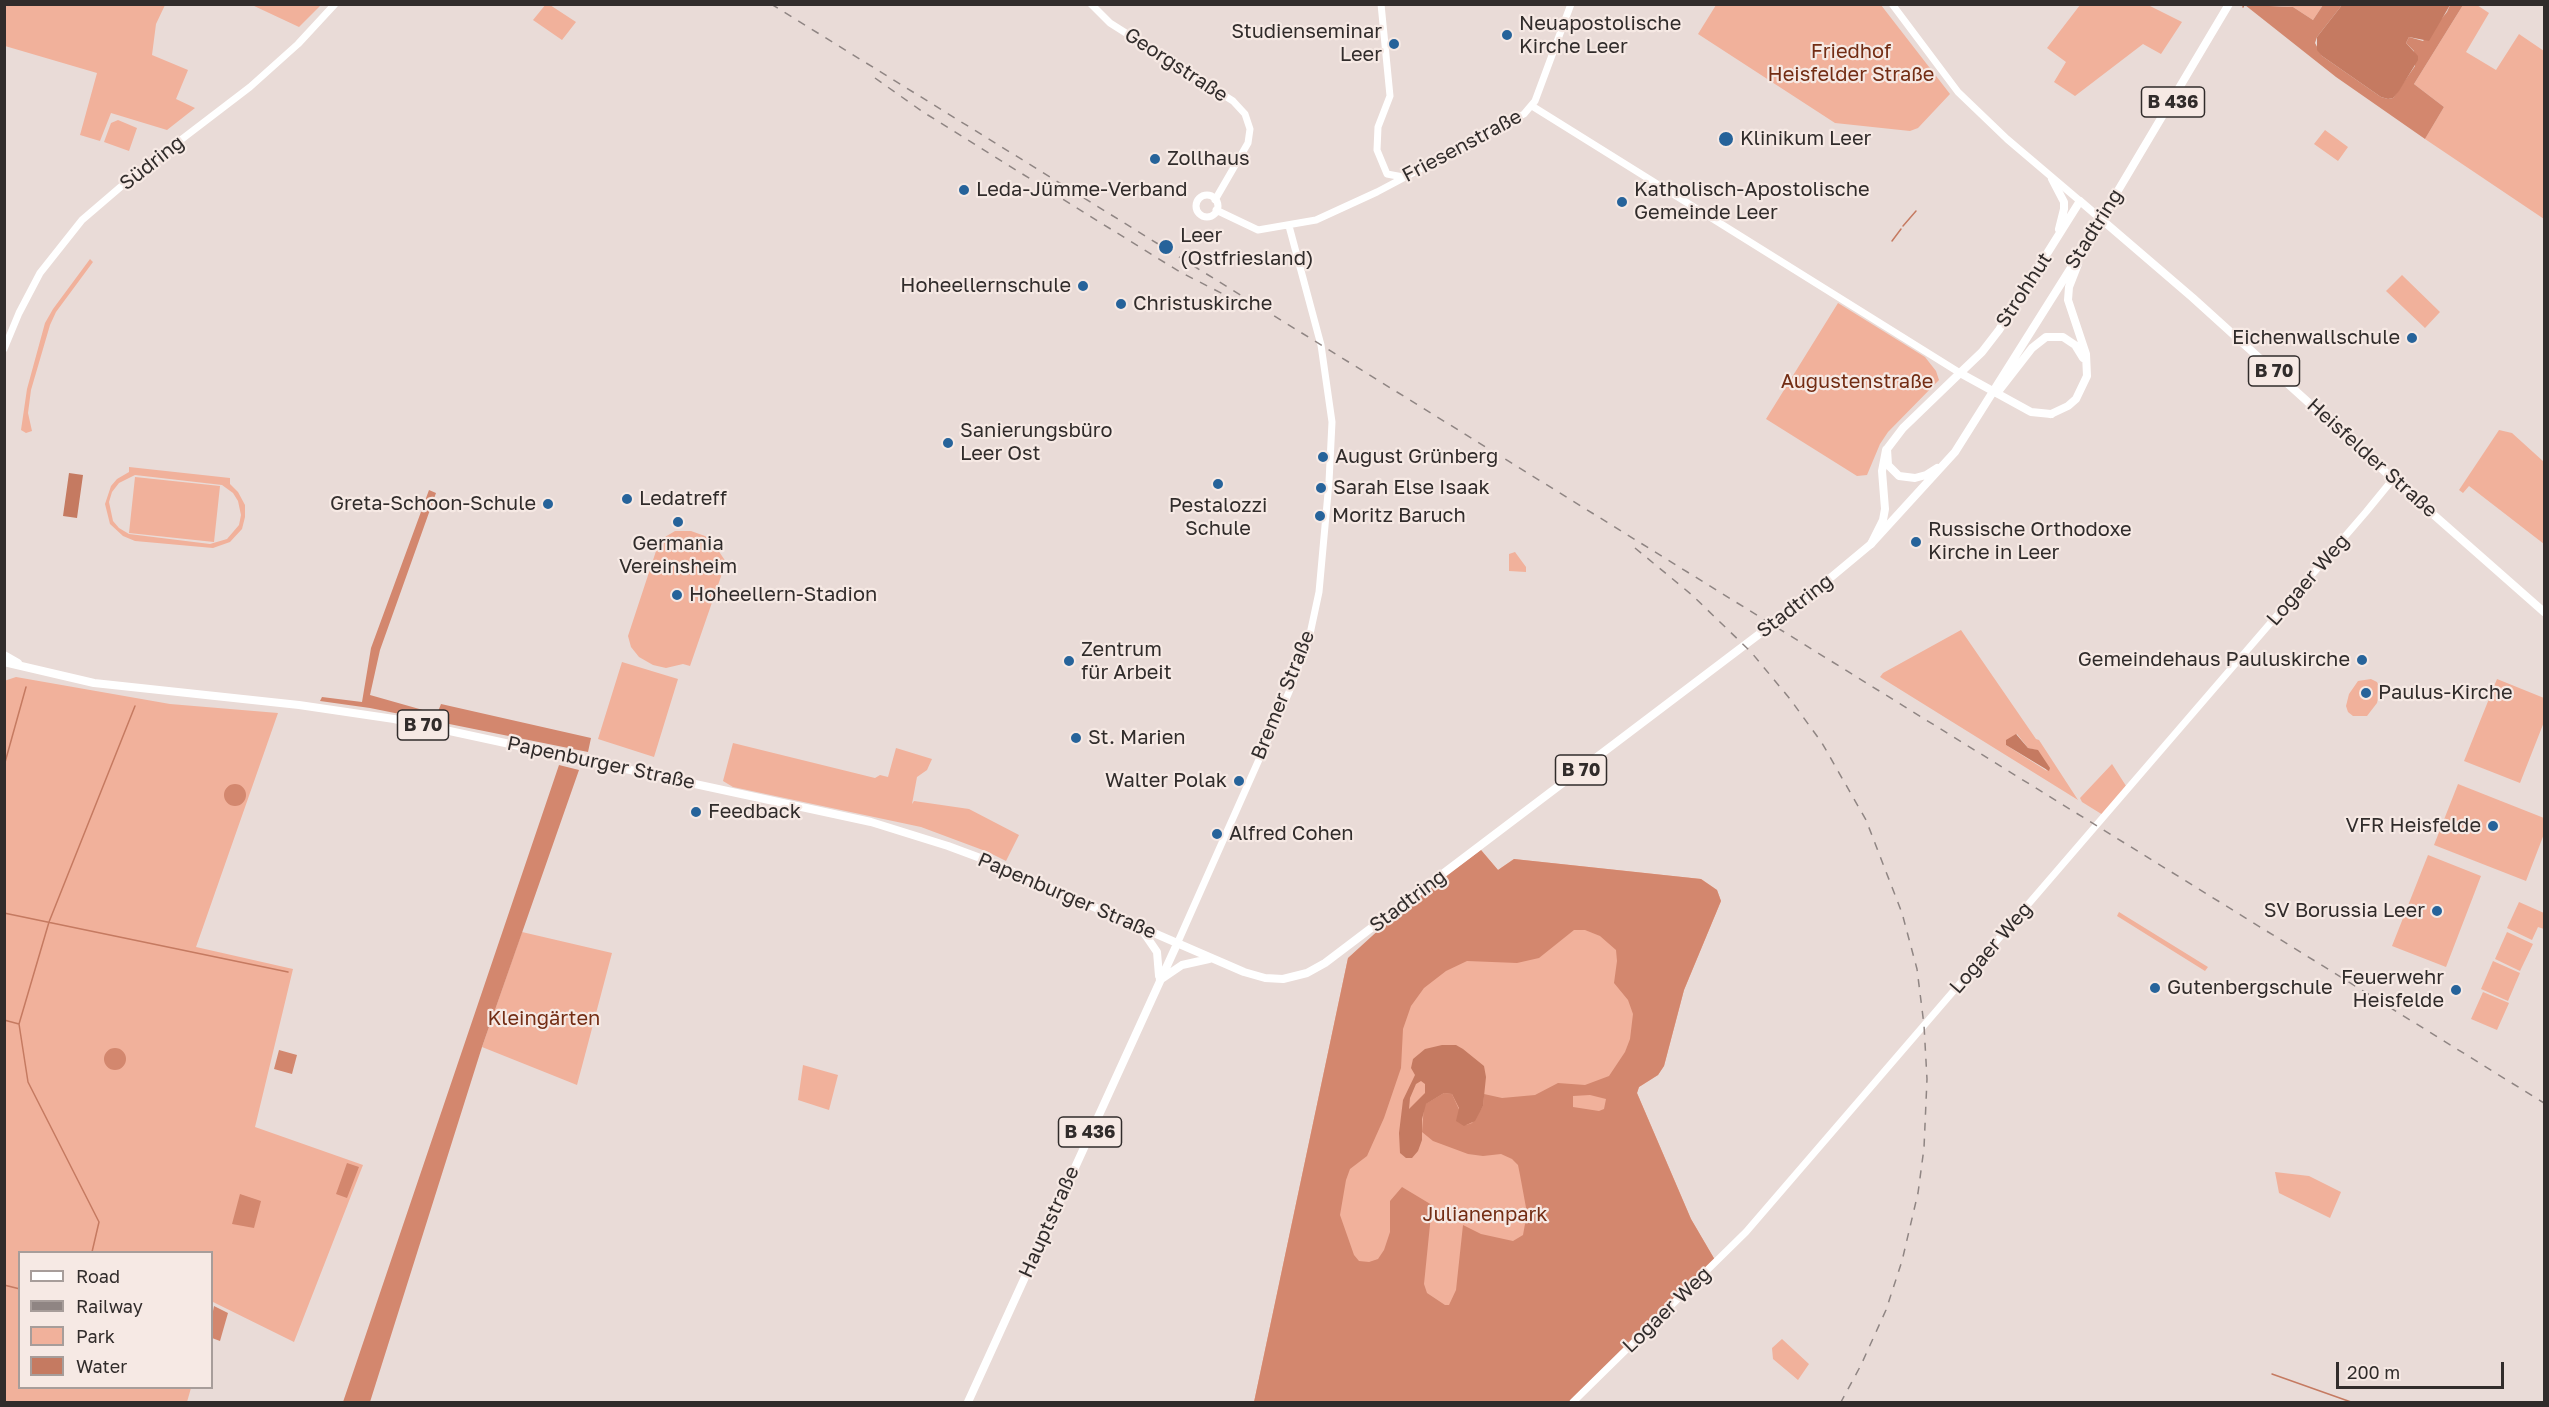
<!DOCTYPE html>
<html>
<head>
<meta charset="utf-8">
<style>
	body { margin:0 }
	#map { position:relative; width:2549px; height:1407px; overflow:hidden; background:#e9dbd7; font-family:"Golos Text",sans-serif }
	canvas { display:block }
	.frame { position:absolute; inset:0; border:6px solid #312c2b; pointer-events:none }
	.legend { position:absolute; left:18px; top:1251px; width:195px; height:138px; box-sizing:border-box; background:#f6e9e4; border:2px solid #a79d9a; margin:0; padding:8px 10px; list-style:none; font-size:18px; color:#312c2b }
	.legend li { display:flex; align-items:center; gap:12px; height:30px }
	.legend b { width:30px; border:2px solid #a79d9a }
	.scale { position:absolute; left:2336px; top:1362px; width:168px; height:27px; box-sizing:border-box; border:3px solid #312c2b; border-top:0; padding-left:8px; font-size:18px; line-height:21px; white-space:nowrap; color:#312c2b; -webkit-text-stroke:4px #f6e9e4; paint-order:stroke }
</style>
</head>
<body>
<div id="map">
<canvas width="2549" height="1407"></canvas>
<div class="frame"></div>
<ul class="legend">
<li><b style="height:8px;background:#fff"></b>Road</li>
<li><b style="height:8px;background:#8f8583"></b>Railway</li>
<li><b style="height:16px;background:#f1b19b"></b>Park</li>
<li><b style="height:16px;background:#c57a61"></b>Water</li>
</ul>
<div class="scale">200 m</div>
</div>
<script>
const ctx = document.querySelector('canvas').getContext('2d');
ctx.lineJoin = 'round';
function paint(path, color) { ctx.fillStyle = color; ctx.fill(path, 'evenodd'); }
const shape = rows => new Path2D(rows.map(r => 'M' + r).join(''));
function strokePath(path, color, width, dash) { ctx.strokeStyle = color; ctx.lineWidth = width; ctx.lineCap = dash ? 'butt' : 'round'; ctx.setLineDash(dash || []); ctx.stroke(path); }
function drawText(font, color, halo, rows, align = 'center') {
  ctx.font = font + ' "Golos Text",sans-serif'; ctx.lineWidth = 4.5; ctx.setLineDash([]); ctx.textBaseline = 'middle'; ctx.strokeStyle = halo; ctx.fillStyle = color; for (const [text, x, y, turn = 0] of rows) {
    ctx.save(); ctx.translate(x, y); ctx.rotate((+turn || 0) * Math.PI / 180); ctx.textAlign = isNaN(turn) ? turn : align; if (halo) ctx.strokeText(text, 0, 0); ctx.fillText(text, 0, 0); ctx.restore();
  }
}
const green = shape([
	[546,4,550,5,576,22,562,40,533,20],
	[4,5,165,5,156,24,152,55,188,70,176,99,195,108,167,130,111,113,100,141,80,135,97,73,5,46],
	[252,5,321,5,299,27],
	[1716,5,1881,5,1950,94,1918,128,1910,131,1835,123,1698,34],
	[2080,5,2148,5,2182,22,2161,54,2143,44,2075,96,2054,82,2066,62,2047,48],
	[2268,5,2323,5,2313,20,2293,7],
	[2463,5,2477,5,2489,13,2466,52,2496,70,2519,34,2544,51,2544,219,2425,139,2444,107,2414,84],
	[118,120,137,128,129,151,104,142,111,123],
	[2325,130,2348,147,2338,161,2314,144],
	[90,259,93,262,56,312,50,325,31,390,28,413,32,431,26,433,21,430,27,389,45,323,53,309],
	[2402,275,2440,312,2425,328,2386,291],
	[1838,303,1925,357,1936,371,1939,380,1888,432,1880,444,1867,475,1857,476,1766,419],
	[2499,430,2512,433,2544,462,2544,544,2469,486,2463,493,2459,490],
	[129,467,230,478,230,484,238,492,245,505,245,517,242,529,230,542,213,548,135,541,123,536,110,524,105,504,111,486,117,479,129,472],
	[135,475,222,485,233,493,238,501,241,515,239,525,227,539,210,544,129,534,119,528,113,521,109,502,112,492,119,483],
	[135,477,220,486,214,542,129,533],
	[675,531,691,531,705,536,714,544,726,562,690,666,683,664,666,668,653,665,639,657,631,647,628,636,657,548,665,537],
	[1515,552,1526,567,1526,572,1509,571,1509,554],
	[1961,630,2036,739,2039,740,2078,800,1880,677,1883,673],
	[2017,734,2028,748,2036,750,2047,771,2006,745],
	[622,662,678,679,654,757,598,739],
	[16,677,170,704,278,713,196,947,293,969,255,1127,363,1165,294,1342,213,1302,212,1304,212,1252,20,1252,20,1388,191,1388,187,1402,5,1402,4,681],
	[2371,679,2377,682,2380,689,2377,703,2367,716,2353,716,2348,712,2346,706,2349,694,2358,681],
	[2497,679,2544,698,2544,722,2520,783,2464,761],
	[733,743,875,778,880,775,888,777,896,748,932,759,927,770,917,777,912,804,914,801,969,809,1019,835,1006,861,988,852,921,827,733,787,723,781],
	[2112,764,2128,789,2103,815,2082,802,2080,798],
	[2458,784,2544,818,2544,834,2526,881,2434,845],
	[1481,850,1498,870,1514,859,1701,879,1717,890,1721,901,1684,990,1664,1066,1658,1075,1639,1087,1637,1093,1691,1219,1715,1260,1569,1402,1254,1402,1348,958],
	[2428,855,2481,876,2446,967,2392,946],
	[2519,902,2544,913,2544,929,2538,927,2532,940,2507,928],
	[2119,912,2208,967,2205,971,2117,916],
	[522,932,612,953,577,1085,482,1047],
	[2507,932,2533,944,2520,971,2495,959],
	[2493,961,2520,973,2508,1001,2481,989],
	[2483,992,2509,1003,2497,1030,2471,1019],
	[803,1065,838,1075,829,1110,798,1100],
	[2275,1172,2309,1176,2341,1192,2330,1218,2279,1193],
	[1782,1339,1809,1364,1798,1380,1773,1359,1772,1348]
]);
const forest = shape([
	[2245,5,2293,7,2313,20,2323,5,2342,5,2317,37,2315,43,2322,56,2381,97,2388,99,2393,98,2415,66,2414,51,2406,43,2409,37,2423,41,2447,12,2450,5,2463,5,2414,84,2444,107,2425,139,2336,77],
	[429,490,436,493,380,650,370,695,437,714,441,704,591,738,588,752,370,708,320,701,322,697,362,702,371,648],
	[559,765,579,770,482,1047,370,1402,343,1402],
	'224 795a11 11 0 1 1 22 0a11 11 0 1 1-22 0Z',
	[1481,850,1498,870,1514,859,1701,879,1717,890,1721,901,1684,990,1664,1066,1658,1075,1639,1087,1637,1093,1691,1219,1715,1260,1569,1402,1254,1402,1348,958,1407,904],
	[1574,930,1585,930,1600,936,1616,950,1617,961,1614,983,1628,1000,1633,1014,1630,1039,1625,1052,1609,1076,1585,1085,1558,1083,1535,1095,1502,1098,1484,1094,1483,1106,1472,1123,1466,1125,1452,1094,1444,1093,1424,1105,1422,1132,1433,1141,1468,1154,1483,1156,1501,1154,1512,1159,1518,1165,1520,1175,1527,1213,1523,1235,1513,1241,1481,1234,1463,1225,1456,1290,1449,1305,1445,1305,1427,1293,1424,1284,1432,1205,1402,1187,1390,1201,1390,1232,1384,1250,1378,1259,1369,1262,1359,1261,1354,1255,1340,1215,1346,1180,1350,1169,1367,1156,1384,1118,1401,1068,1403,1029,1411,1006,1424,988,1446,971,1467,961,1517,963,1539,958],
	[1590,1095,1606,1099,1604,1109,1599,1111,1573,1107,1573,1096],
	'104 1059a11 11 0 1 1 22 0a11 11 0 1 1-22 0Z',
	[279,1050,297,1055,292,1074,274,1069],
	[347,1163,359,1167,347,1198,336,1194],
	[240,1194,261,1201,254,1228,232,1224],
	[214,1306,228,1313,220,1341,212,1338,212,1316]
]);
const water = shape([
	[2342,5,2450,4,2450,5,2429,41,2409,37,2406,43,2418,56,2418,60,2399,91,2393,98,2388,99,2381,97,2322,56,2317,50,2317,37],
	[69,473,83,475,77,518,63,516],
	[2016,734,2028,748,2038,750,2050,768,2049,771,2006,745,2006,740],
	[1442,1045,1456,1045,1463,1049,1484,1066,1486,1077,1483,1106,1475,1121,1464,1126,1456,1121,1459,1108,1452,1094,1444,1093,1426,1104,1422,1119,1422,1140,1418,1151,1412,1158,1406,1158,1400,1153,1399,1133,1403,1100,1415,1075,1411,1068,1413,1059,1425,1049],
	[1421,1081,1425,1084,1425,1093,1409,1109,1410,1098,1416,1084]
]);
const stream = shape([
	[2243,7,2244,4],
	[1903,226,1916,211],
	[1892,241,1901,229],
	[4,766,26,687],
	[4,913,288,972],
	[4,1020,19,1024],
	[92,1252,99,1222,28,1082,19,1024,49,922,135,706],
	[4,1285,20,1289],
	[2272,1374,2351,1402]
]);
const secondary = shape([
	[1091,4,1110,23,1233,101,1245,114,1250,129,1248,143,1215,200],
	[1381,4,1390,96,1378,127,1377,150,1387,174,1403,177],
	[1892,4,1958,92,2007,139,2080,201],
	[1532,106,1960,373],
	'1196 206a11 11 0 1 1 22 0a11 11 0 1 1-22 0Z',
	[1216,210,1258,230,1316,220,1377,192,1524,114,1535,101,1571,4],
	[4,349,19,313,40,273,82,220,131,178,250,87,298,44,335,4],
	[1177,944,1289,692,1310,634,1319,592,1329,482,1332,422,1321,345,1289,226],
	[1573,1402,1746,1232,2366,512,2393,479]
]);
const primary = shape([
	[2052,179,2064,202,2064,209,2059,229],
	[2051,414,2031,412,1960,373,1982,352,1999,330,2080,201,2193,298,2393,479,2544,612],
	[4,655,18,663],
	[4,662,94,683,299,705,394,719,871,822,948,846,983,859,1244,972,1265,978,1283,979,1307,973,1325,963,1799,604,1871,544,1883,520,1885,509,1882,471,1886,450],
	[1142,930,1157,952,1159,976],
	[1160,980,1182,965,1209,959],
	[968,1402,1177,944]
]);
const highway = shape([
	[1997,393,2032,348,2046,337,2063,337,2075,345,2083,358],
	[2051,414,2068,406,2076,399,2087,376,2086,354,2068,300,2069,287,2078,264],
	[1937,468,1926,475,1915,478,1899,476,1888,465,1887,449,1903,428,1960,373],
	[1871,544,1955,452,2091,236,2229,4]
]);
const rail = shape([
	[771,4,2544,1103],
	[875,78,923,112,1101,223,1180,272,1227,296],
	[1635,548,1692,595,1751,652,1790,699,1822,743,1866,820,1902,913,1917,969,1924,1025,1927,1079,1924,1148,1918,1193,1902,1261,1886,1310,1861,1365,1841,1402]
]);
const markers = [
	[1507,35,6,"#26639a"],
	[1394,44,6,"#26639a"],
	[1726,139,8,"#26639a"],
	[1155,159,6,"#26639a"],
	[964,190,6,"#26639a"],
	[1622,202,6,"#26639a"],
	[1166,247,8,"#26639a"],
	[1083,286,6,"#26639a"],
	[1121,304,6,"#26639a"],
	[2412,338,6,"#26639a"],
	[948,443,6,"#26639a"],
	[1323,457,6,"#26639a"],
	[1218,484,6,"#26639a"],
	[1321,488,6,"#26639a"],
	[627,499,6,"#26639a"],
	[548,504,6,"#26639a"],
	[1320,516,6,"#26639a"],
	[678,522,6,"#26639a"],
	[1916,542,6,"#26639a"],
	[677,595,6,"#26639a"],
	[2362,660,6,"#26639a"],
	[1069,661,6,"#26639a"],
	[2366,693,6,"#26639a"],
	[1076,738,6,"#26639a"],
	[1239,781,6,"#26639a"],
	[696,812,6,"#26639a"],
	[2493,826,6,"#26639a"],
	[1217,834,6,"#26639a"],
	[2437,911,6,"#26639a"],
	[2155,988,6,"#26639a"],
	[2456,990,6,"#26639a"]
];
const shields = [
	[2173,102,63],
	[2274,371,51],
	[423,725,51],
	[1581,770,51],
	[1090,1132,63]
];
const shieldNames = [
	["B 436",2173,102],
	["B 70",2274,371],
	["B 70",423,725],
	["B 70",1581,770],
	["B 436",1090,1132]
];
const poiNames = [
	["Neuapostolische",1519,24],
	["Kirche Leer",1519,47],
	["Studienseminar",1382,32,"right"],
	["Leer",1382,55,"right"],
	["Klinikum Leer",1740,139],
	["Zollhaus",1167,159],
	["Leda-Jümme-Verband",976,190],
	["Katholisch-Apostolische",1634,190],
	["Gemeinde Leer",1634,213],
	["Leer",1180,236],
	["(Ostfriesland)",1180,259],
	["Hoheellernschule",1071,286,"right"],
	["Christuskirche",1133,304],
	["Eichenwallschule",2400,338,"right"],
	["Sanierungsbüro",960,431],
	["Leer Ost",960,454],
	["August Grünberg",1335,457],
	["Sarah Else Isaak",1333,488],
	["Ledatreff",639,499],
	["Greta-Schoon-Schule",536,504,"right"],
	["Pestalozzi",1218,506,"center"],
	["Schule",1218,529,"center"],
	["Moritz Baruch",1332,516],
	["Russische Orthodoxe",1928,530],
	["Kirche in Leer",1928,553],
	["Germania",678,544,"center"],
	["Vereinsheim",678,567,"center"],
	["Hoheellern-Stadion",689,595],
	["Zentrum",1081,650],
	["für Arbeit",1081,673],
	["Gemeindehaus Pauluskirche",2350,660,"right"],
	["Paulus-Kirche",2378,693],
	["St. Marien",1088,738],
	["Walter Polak",1227,781,"right"],
	["Feedback",708,812],
	["VFR Heisfelde",2481,826,"right"],
	["Alfred Cohen",1229,834],
	["SV Borussia Leer",2425,911,"right"],
	["Feuerwehr",2444,978,"right"],
	["Heisfelde",2444,1001,"right"],
	["Gutenbergschule",2167,988]
];
const parkNames = [
	["Friedhof",1851,52],
	["Heisfelder Straße",1851,75],
	["Augustenstraße",1857,382],
	["Kleingärten",544,1019],
	["Julianenpark",1485,1215]
];
const streetNames = [
	["Georgstraße",1176,65,33],
	["Friesenstraße",1462,146,-28],
	["Südring",152,163,-38],
	["Stadtring",2094,229,-58],
	["Strohhut",2024,290,-57],
	["Heisfelder Straße",2372,458,42],
	["Logaer Weg",2308,580,-49],
	["Stadtring",1795,606,-38],
	["Bremer Straße",1283,695,-68],
	["Papenburger Straße",601,763,12],
	["Papenburger Straße",1067,896,23],
	["Stadtring",1408,901,-37],
	["Logaer Weg",1991,948,-49],
	["Hauptstraße",1049,1222,-66],
	["Logaer Weg",1667,1310,-44]
];
paint(green, '#f1b19b');
paint(forest, '#d3876e');
paint(water, '#c57a61');
strokePath(stream, '#c57a61', 1.5);
strokePath(secondary, '#fff', 7);
strokePath(primary, '#fff', 8);
strokePath(highway, '#fff', 8);
strokePath(rail, '#8f8583', 1.5, [8, 8]);
for (const [x, y, r, color] of markers) { const dot = new Path2D(); dot.arc(x, y, r, 0, 2 * Math.PI); ctx.fillStyle = color; ctx.fill(dot); strokePath(dot, '#f6e9e4', 2); }
for (const [x, y, w] of shields) { const box = new Path2D(); box.roundRect(x - w / 2, y - 15, w, 30, 4.5); ctx.fillStyle = '#f6e9e4'; ctx.fill(box); strokePath(box, '#312c2b', 1.5); }
drawText('bold 18px', '#312c2b', null, shieldNames);
drawText('20px', '#312c2b', '#f6e9e4', poiNames, 'left');
drawText('20px', '#732d14', '#f6e9e4', parkNames);
drawText('20px', '#312c2b', '#f6e9e4', streetNames);
</script>
</body>
</html>
